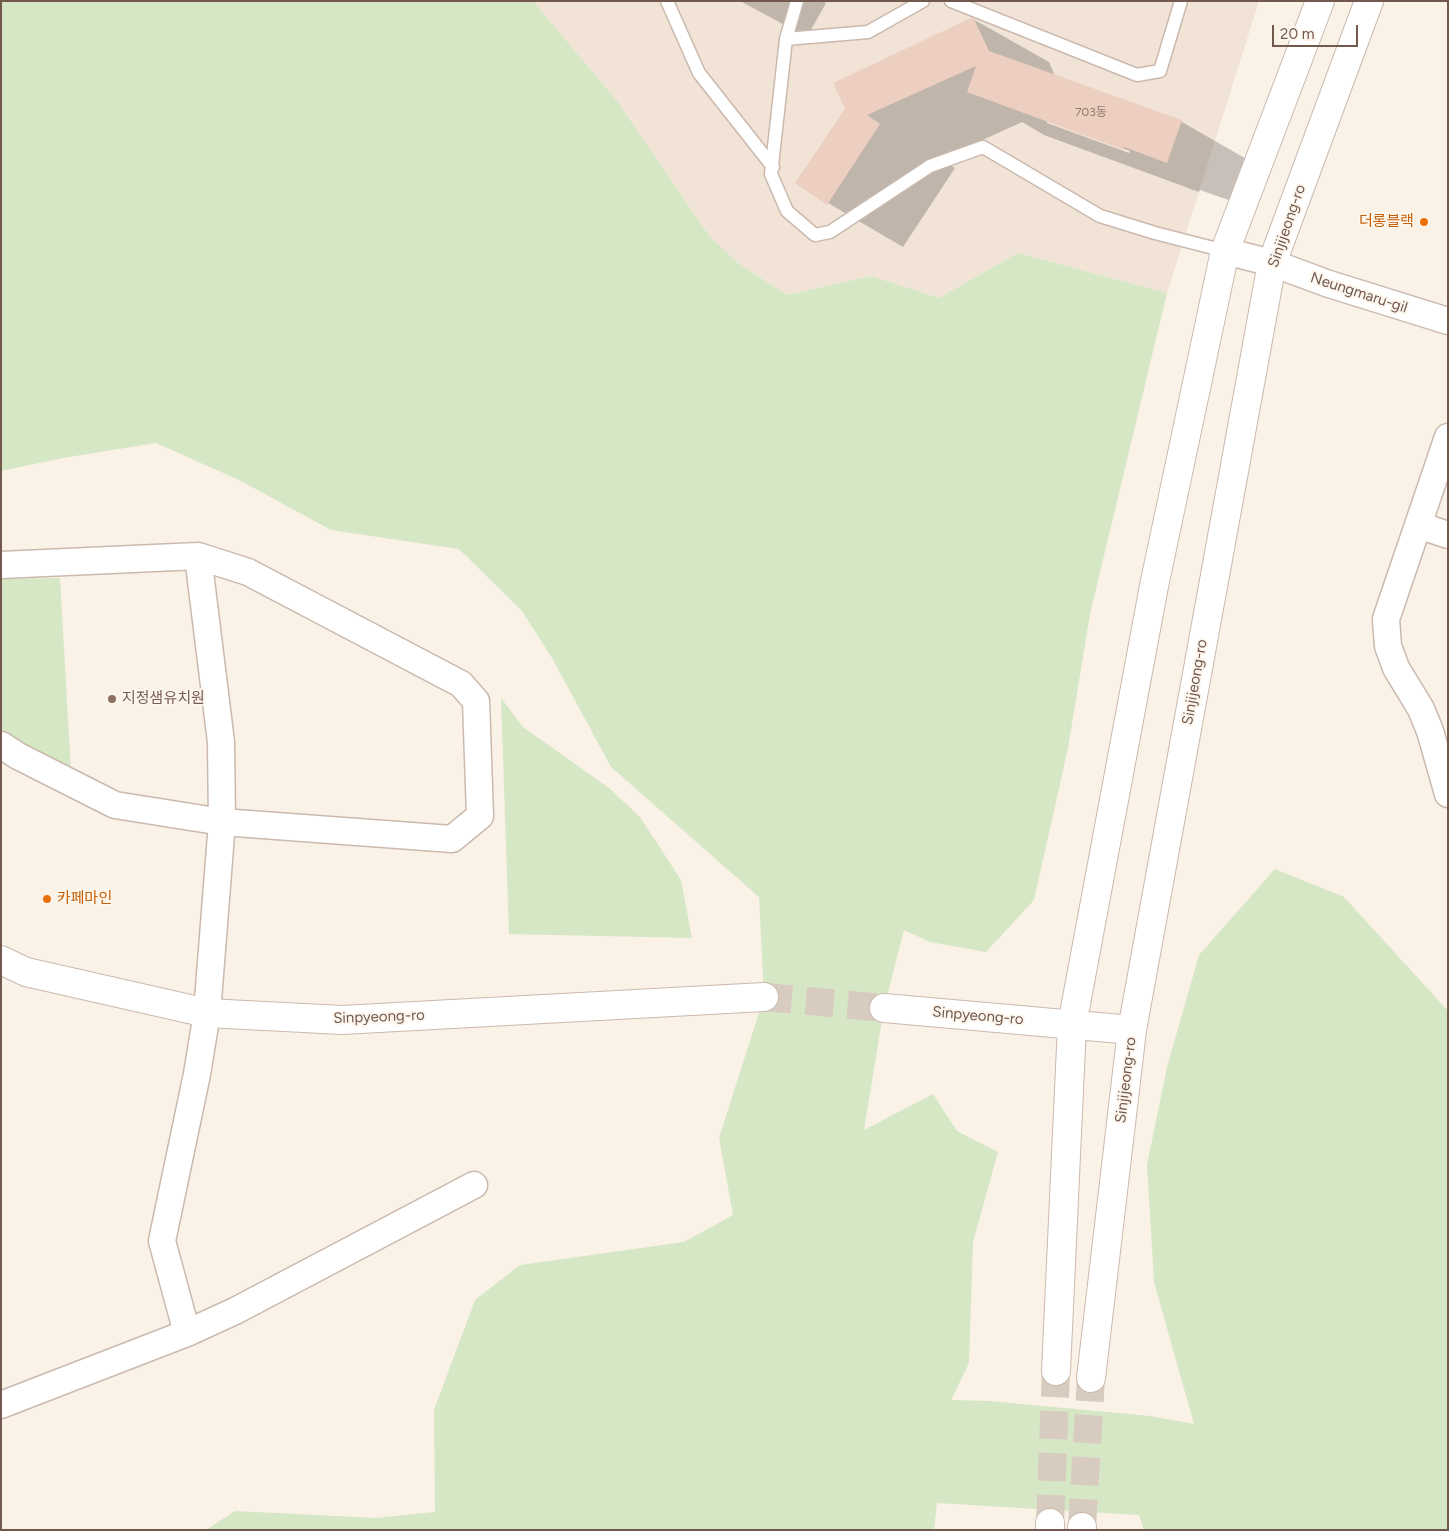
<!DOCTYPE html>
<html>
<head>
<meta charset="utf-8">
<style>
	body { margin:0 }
	#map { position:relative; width:1449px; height:1531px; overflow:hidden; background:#faf1e7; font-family:Figtree,sans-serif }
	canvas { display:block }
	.frame { position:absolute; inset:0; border:2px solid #72584d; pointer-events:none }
	.scale { position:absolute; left:1272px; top:25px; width:86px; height:22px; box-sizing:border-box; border:2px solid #72584d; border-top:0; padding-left:6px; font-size:15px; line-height:18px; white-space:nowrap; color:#72584d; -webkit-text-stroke:4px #fdf6ed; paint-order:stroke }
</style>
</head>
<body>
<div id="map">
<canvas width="1449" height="1531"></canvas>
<div class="frame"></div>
<div class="scale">20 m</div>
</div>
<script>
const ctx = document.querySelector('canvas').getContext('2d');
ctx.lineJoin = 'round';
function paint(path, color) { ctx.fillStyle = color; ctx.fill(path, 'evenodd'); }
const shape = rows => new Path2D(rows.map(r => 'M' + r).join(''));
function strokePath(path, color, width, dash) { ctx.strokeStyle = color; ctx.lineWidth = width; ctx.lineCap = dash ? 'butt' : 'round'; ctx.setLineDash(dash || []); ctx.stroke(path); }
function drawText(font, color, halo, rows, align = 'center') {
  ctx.font = font + ' Figtree,"Noto Sans KR",sans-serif'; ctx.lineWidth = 4; ctx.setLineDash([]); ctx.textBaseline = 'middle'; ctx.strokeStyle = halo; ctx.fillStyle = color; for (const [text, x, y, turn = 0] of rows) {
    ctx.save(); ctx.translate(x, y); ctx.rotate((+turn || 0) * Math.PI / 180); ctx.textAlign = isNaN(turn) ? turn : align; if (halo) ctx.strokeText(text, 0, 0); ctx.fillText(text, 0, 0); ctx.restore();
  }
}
const residential = shape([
	[533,1,1259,1,1167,293,1018,253,939,298,871,276,787,295,738,263,710,237,617,101]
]);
const green = shape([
	[1,1,533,1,617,101,710,237,738,263,787,295,871,276,939,298,1018,253,1167,293,1090,614,1068,748,1034,900,986,952,930,942,904,930,884,1008,864,1130,933,1094,957,1131,998,1152,973,1242,969,1363,951,1400,989,1401,1150,1416,1194,1424,1154,1282,1147,1165,1167,1067,1199,955,1275,869,1344,897,1448,1011,1448,1530,1144,1530,1139,1515,937,1503,934,1530,206,1530,235,1511,376,1518,435,1512,434,1410,475,1300,520,1265,684,1242,733,1215,719,1138,764,997,759,897,611,767,552,658,522,611,459,549,331,530,239,480,156,443,63,458,1,471],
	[60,578,71,772,1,733,1,579],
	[501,698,523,727,609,788,640,817,681,880,692,938,509,934]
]);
const shadow = shape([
	[740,1,822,1,826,3,807,37],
	[973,19,1049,62,1055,76,1182,122,1257,165,1243,205,1200,190,1199,192,1044,135,1022,122,941,159,955,168,903,247,828,203,846,109],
	[1047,120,1130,151,1129,153,1047,123]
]);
const building = shape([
	[973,17,989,51,1182,120,1167,163,1124,147,1124,150,967,92,976,66,867,115,880,124,827,205,795,183,845,109,833,83]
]);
const tertiaryTunnel = shape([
	[764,997,884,1008],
	[1050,1523,1056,1371],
	[1082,1527,1091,1378]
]);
const service = shape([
	[667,1,699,73,773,167],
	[797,1,786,39,771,174,787,211,815,235,830,232,930,166,983,147,1100,216,1155,233,1225,251],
	[951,1,1137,75,1160,71,1181,1],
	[786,39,868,32,923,1]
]);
const minor = shape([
	[1225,251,1272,263,1329,284,1448,321],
	[1448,437,1386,619,1388,646,1396,668,1421,709,1430,731,1448,794],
	[1418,525,1448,535],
	[1,565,198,556,248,572,461,684,476,701,480,816,452,839,222,822,115,805,18,756,1,745],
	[187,1333,162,1241,197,1074,207,1013,222,822,221,742,198,556],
	[1,1405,187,1333,235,1311,474,1185]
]);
const tertiary = shape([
	[1,960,26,972,207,1013,342,1020,764,997],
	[884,1008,1132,1030],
	[1056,1371,1072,1025,1154,586,1225,251,1320,1],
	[1091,1378,1132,1030,1272,263,1369,1],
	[1050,1530,1050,1523],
	[1082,1530,1082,1527]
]);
const markers = [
	[1424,222,5,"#e8710a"],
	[112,699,5,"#8d6e63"],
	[47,899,5,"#e8710a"]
];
const numberNames = [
	["703동",1091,112]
];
const foodNames = [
	["더롱블랙",1414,222],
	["카페마인",57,899,"left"]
];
const streetNames = [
	["Sinjijeong-ro",1287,226,-71],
	["Neungmaru-gil",1359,293,18],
	["Sinjijeong-ro",1195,682,-80],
	["Sinpyeong-ro",978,1016,5],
	["Sinpyeong-ro",379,1017,-2],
	["Sinjijeong-ro",1126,1080,-83]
];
const educationNames = [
	["지정샘유치원",122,699]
];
paint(residential, '#f1e3d6');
paint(green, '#d6e7c6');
paint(shadow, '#0003');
paint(building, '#edcfc1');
strokePath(tertiaryTunnel, '#d8cbc0', 28, [28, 14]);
strokePath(service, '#cbb9ae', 15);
strokePath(minor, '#cbb9ae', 29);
strokePath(tertiary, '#cbb9ae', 30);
strokePath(service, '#fff', 12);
strokePath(minor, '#fff', 26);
strokePath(tertiary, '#fff', 28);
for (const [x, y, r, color] of markers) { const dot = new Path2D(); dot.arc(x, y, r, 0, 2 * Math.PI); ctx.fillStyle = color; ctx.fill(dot); strokePath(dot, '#fdf6ed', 2); }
drawText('12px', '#91766a', null, numberNames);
drawText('15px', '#c56008', '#fdf6ed', foodNames, 'right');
drawText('15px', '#72584d', '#fdf6ed', streetNames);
drawText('15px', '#785e54', '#fdf6ed', educationNames, 'left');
</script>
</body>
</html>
